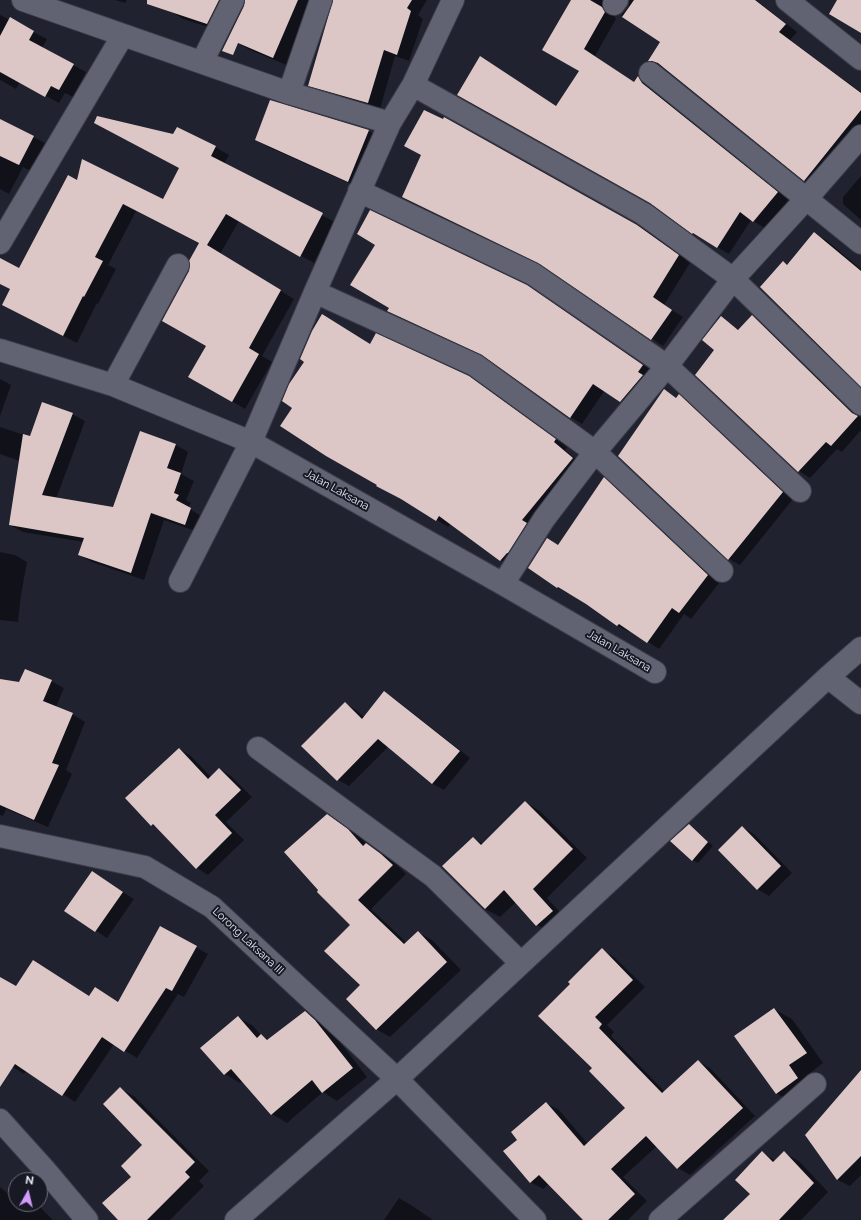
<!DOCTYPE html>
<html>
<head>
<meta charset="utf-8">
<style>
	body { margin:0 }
	#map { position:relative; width:861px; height:1220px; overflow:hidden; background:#20222f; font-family:Raleway,sans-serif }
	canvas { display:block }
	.north { position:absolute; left:8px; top:1172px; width:40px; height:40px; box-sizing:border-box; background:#171925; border:1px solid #6b6d78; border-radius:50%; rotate:8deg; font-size:11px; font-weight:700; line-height:16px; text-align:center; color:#e9eaf4 }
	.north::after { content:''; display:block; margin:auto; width:14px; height:18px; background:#d39cfc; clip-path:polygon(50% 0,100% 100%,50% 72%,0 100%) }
</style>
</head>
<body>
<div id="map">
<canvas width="861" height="1220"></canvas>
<div class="north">N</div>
</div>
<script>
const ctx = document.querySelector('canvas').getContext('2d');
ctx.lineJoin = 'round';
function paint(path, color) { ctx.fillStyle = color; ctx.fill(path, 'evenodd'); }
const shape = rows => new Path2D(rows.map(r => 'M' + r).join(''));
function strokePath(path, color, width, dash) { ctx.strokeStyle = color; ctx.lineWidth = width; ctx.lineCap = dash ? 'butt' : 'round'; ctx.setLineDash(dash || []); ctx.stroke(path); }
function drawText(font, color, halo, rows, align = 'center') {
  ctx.font = font + ' Raleway,sans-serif'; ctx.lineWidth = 4; ctx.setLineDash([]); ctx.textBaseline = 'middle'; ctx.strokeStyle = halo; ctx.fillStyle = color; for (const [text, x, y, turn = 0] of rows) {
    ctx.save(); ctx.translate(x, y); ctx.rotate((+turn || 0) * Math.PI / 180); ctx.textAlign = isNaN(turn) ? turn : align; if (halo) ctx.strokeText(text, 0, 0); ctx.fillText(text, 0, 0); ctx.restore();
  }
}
const shadow = shape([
	[115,0,127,0,125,3],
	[147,0,223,0,214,29,183,19,169,10,170,7],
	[250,0,313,0,291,67,250,50,232,40],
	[334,0,427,0,418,15,423,19,409,61,395,56,380,109,321,92,309,85],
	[572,0,619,0,613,10,614,16,616,19,595,56,635,83,638,77,650,84,654,91,789,199,765,228,751,220,729,254,693,233,557,107,580,71],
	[630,0,756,0,797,32,790,40,861,92,861,132,816,187,804,180,664,67,661,67,649,61,662,42,621,15,628,8],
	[0,15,47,39,42,48,86,72,73,97,65,93,59,103,20,82,16,89,0,80],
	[0,120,45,143,31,171,23,167,9,194,0,189],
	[368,131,380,137,360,188,268,147,256,140],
	[215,147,229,155,224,164,335,222,314,263,239,221,220,254,294,299,262,356,272,362,245,409,190,377,207,346,190,271,200,244,136,211,108,265,116,269,98,304,97,303,77,343,3,305,11,289,0,284,0,259,19,269,78,181,164,200],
	[861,176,861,220,843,204,843,197],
	[403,197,637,225,649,232,690,263,664,305,683,317,663,346,545,266],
	[814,234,826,240,861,269,861,385,784,262,788,265],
	[376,244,526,286,539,293,654,372,633,408,605,390,582,424,570,417,488,358,400,318,389,311,390,307],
	[752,316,763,322,861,418,861,430,842,452,837,449,810,478,799,471,696,375,716,350,721,317,739,330],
	[371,345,468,377,481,384,567,447,565,450,584,466,512,567,501,560,451,523,448,527,408,502],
	[0,379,11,385,0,416],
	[665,390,677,398,679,396,691,402,793,499,740,565,729,559],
	[72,414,85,421,56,499,113,508,141,433,176,445,188,452,181,474,194,481,186,500,191,503,188,508,203,517,198,532,164,520,144,580,92,562,79,555,84,542,23,532,10,525,20,461,0,454,0,427,30,437],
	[604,479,615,485,719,583,691,619,684,614,659,649,630,630,629,632,618,626,587,603,570,593,569,594,558,588,529,568,559,546],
	[0,552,15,555,27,562,21,595,18,622,0,620],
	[0,680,20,683,51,681,64,688,56,707,72,714,85,722,66,770,72,774,48,827,6,809,3,816,0,815],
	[384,692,395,699,470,758,444,790,433,784,388,747,349,786,338,780,303,746,345,703,356,710,364,717],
	[179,749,191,756,211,777,220,769,231,776,252,797,226,822,244,840,208,875,197,868,159,829,152,825],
	[525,802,540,811,587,858,547,898,567,920,552,933,537,925,516,902,500,917,485,909,473,838,483,844],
	[327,815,341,823,361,838,367,844,395,863,406,874,371,909,407,943,418,932,432,940,461,970,390,1037,376,1029,362,985,351,925],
	[689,825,694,829,713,846,698,863,692,860],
	[742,827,754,834,792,873,769,896,757,889],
	[92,872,134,899,107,938,66,911],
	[161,928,208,954,184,997,178,994,137,1058,114,1044,75,1102,27,1070,24,1074,0,1059,0,978,17,987,89,997,95,988,119,1003],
	[602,950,614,957,645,987,607,1025,614,1032,611,1036,665,1092,698,1061,710,1068,755,1116,690,1175,678,1168,657,1146,623,1177,647,1201,628,1220,585,1220,549,1184,543,1189,530,1182,518,1140,546,1103,559,1110,588,1144,627,1108,593,1068,571,984],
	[774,1009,792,1019,823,1063,806,1076,815,1088,794,1104,776,1093],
	[305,1012,320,1021,330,1029,367,1077,337,1101,323,1092,287,1123,272,1114,243,1081,240,1083,225,1074,238,1017,253,1026,261,1035,269,1040],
	[120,1088,135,1097,209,1171,199,1181,204,1186,170,1220,119,1220,144,1145],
	[861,1089,861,1175,850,1186,838,1180,806,1135],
	[762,1153,776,1161,784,1153,799,1161,828,1192,801,1220,725,1220,752,1194],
	[0,1187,11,1196,16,1191,16,1204,37,1204,53,1220,0,1220],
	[399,1198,411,1205,433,1220,384,1220]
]);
const building = shape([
	[147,0,219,0,207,24,147,4],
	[245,0,298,0,273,58,238,43,233,55,222,51,244,6],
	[333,0,412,0,407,8,411,11,397,55,384,50,368,103,308,86],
	[571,0,590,0,602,7,605,12,584,49,634,82,638,76,642,83,778,192,753,222,740,212,717,248,693,233,692,234,650,203,457,95,480,56,556,106,579,71,542,50],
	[634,0,755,0,786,24,779,32,861,93,861,110,804,181,658,63,652,61,648,61,660,42,622,17],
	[837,0,861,0,861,33,829,14],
	[10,17,34,31,29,40,74,64,59,90,51,86,45,97,0,72,0,36],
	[270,100,369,130,348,182,255,140],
	[424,110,443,119,444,117,637,225,679,255,653,297,672,310,651,340,538,263,402,197,421,155,404,146],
	[97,116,173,134,177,127,216,146,211,156,323,213,300,257,226,214,207,245,281,290,249,348,259,354,232,402,188,377,206,346,162,321,189,271,190,265,189,261,199,243,123,204,95,257,103,261,84,297,83,296,63,336,2,305,10,289,0,284,0,258,19,268,68,175,77,180,82,159,163,199,179,168,94,123],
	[0,119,34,136,19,165,0,156],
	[370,210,527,285,643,365,638,372,643,375,620,402,593,384,570,418,482,355,387,311,389,308,350,285,375,245,357,234],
	[814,232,861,271,861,387,760,287,783,261,787,265],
	[322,314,370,344,376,333,469,376,556,439,554,442,573,458,522,520,527,523,508,553,507,553,500,561,439,516,436,521,401,499,376,486,377,485,326,456,280,426,292,408,282,401,289,384,304,362,300,359,312,331],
	[752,315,852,413,858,416,831,446,826,442,798,472,695,375,714,350,702,340,721,316,738,330],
	[664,389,676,398,679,394,783,492,728,560,618,456],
	[42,402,73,413,42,495,113,507,140,431,176,444,167,468,181,473,174,493,179,495,176,500,191,508,185,525,151,513,131,573,78,555,84,538,9,525,23,434,30,436],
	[604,477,708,575,679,613,672,608,647,643,619,624,617,626,586,604,558,587,557,588,528,568,547,538,558,545],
	[25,669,52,680,43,701,73,713,52,763,59,765,34,820,0,805,0,679,19,682],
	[384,691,460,751,432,784,378,739,337,781,301,746,345,702,362,719],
	[179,748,208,779,219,768,241,790,215,815,232,833,196,869,153,824,151,826,125,798],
	[525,801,573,849,533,889,553,911,536,926,504,890,485,909,442,866,473,837,481,845],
	[327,814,348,829,363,846,366,843,381,854,393,865,358,900,404,944,418,931,447,962,376,1030,346,999,360,985,324,951,350,925,317,892,318,890,284,852],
	[689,824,708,842,692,861,670,841],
	[742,826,781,866,757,890,718,850],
	[92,871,123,892,95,932,64,911],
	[160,926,197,946,172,991,166,988,124,1052,102,1037,62,1096,15,1064,0,1087,0,977,16,986,33,960,89,996,95,987,118,1002],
	[602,948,633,980,595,1017,602,1024,599,1028,662,1093,698,1060,743,1108,677,1169,646,1136,611,1169,635,1194,608,1220,583,1220,539,1175,530,1183,503,1151,517,1140,511,1132,546,1102,584,1146,625,1108,589,1071,592,1068,538,1016,570,984,568,982],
	[774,1008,807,1053,789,1065,798,1078,776,1094,734,1036],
	[305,1011,315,1020,353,1068,322,1093,312,1080,271,1115,231,1069,224,1075,200,1048,238,1016,257,1038,261,1034,267,1040],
	[861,1070,861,1156,837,1180,805,1135],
	[120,1087,195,1162,185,1172,190,1177,147,1220,118,1220,102,1203,131,1177,121,1166,142,1145,103,1104],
	[762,1151,773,1162,784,1151,814,1183,779,1220,723,1220,750,1194,735,1180]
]);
const minor = shape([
	[23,0,289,93,390,123],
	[787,0,861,59],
	[614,4,617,0],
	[202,62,233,0],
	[650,73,861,243],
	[413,85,644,214,733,279,861,404],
	[289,93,321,0],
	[359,191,533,274,667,366,800,491],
	[0,243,123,35],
	[315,292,475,365,595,452,722,571],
	[0,350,113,385,251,442,503,584,655,672],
	[113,385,178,265],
	[180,581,251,442,315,292,390,123,413,85,453,0],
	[503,584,544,519,595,452,667,366,733,279,807,198,861,136],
	[828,677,861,703],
	[258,748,433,876,521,963],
	[0,836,145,867,212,907,397,1079,535,1220],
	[0,1120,45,1170,87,1220],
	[236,1220,397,1079,828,677,861,648],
	[660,1220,815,1084]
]);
const streetNames = [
	["Jalan Laksana",337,490,29],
	["Jalan Laksana",619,651,30],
	["Lorong Laksana III",248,941,43]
];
paint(shadow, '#0007');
paint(building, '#ddc7c6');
strokePath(minor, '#3b3c48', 24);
strokePath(minor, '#616373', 22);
drawText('11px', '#e9eaf4', '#171925', streetNames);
</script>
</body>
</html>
